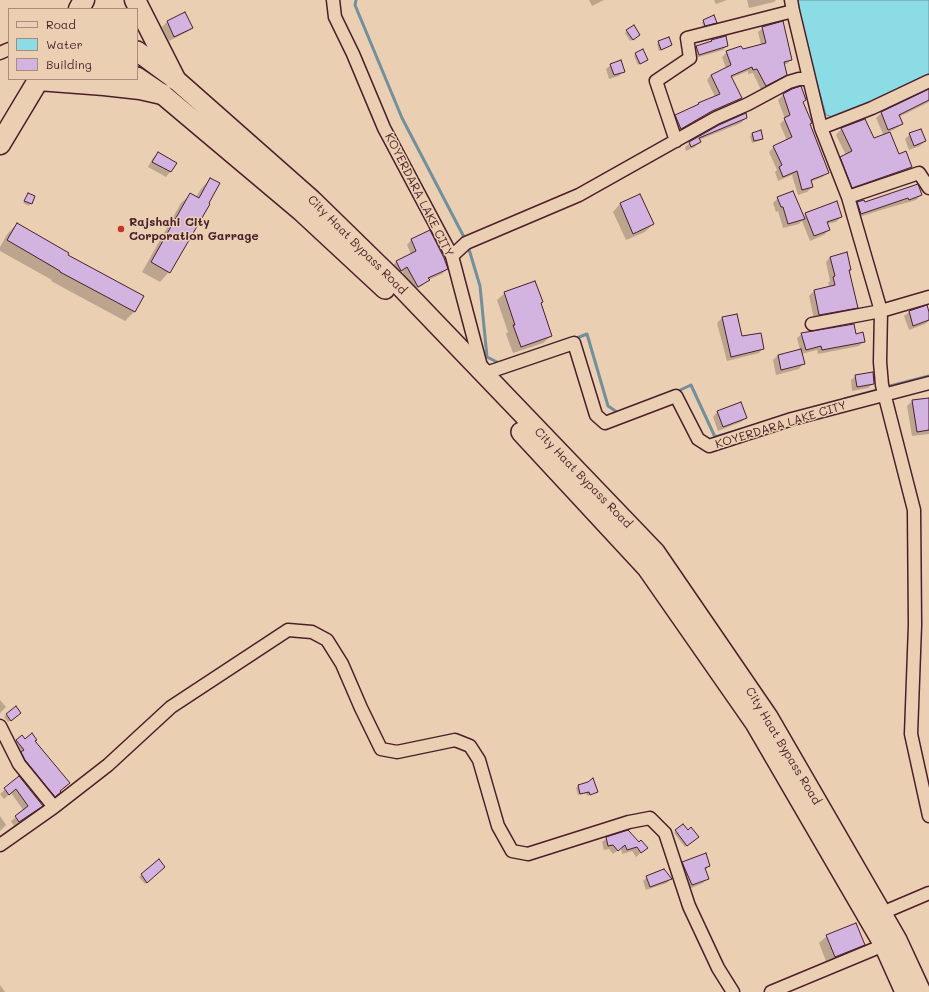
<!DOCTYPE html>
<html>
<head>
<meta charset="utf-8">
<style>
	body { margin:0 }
	#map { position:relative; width:929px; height:992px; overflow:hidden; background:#ebcfb2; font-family:Mali,sans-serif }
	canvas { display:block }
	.legend { position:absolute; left:8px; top:8px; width:130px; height:72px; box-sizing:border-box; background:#ebcfb2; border:1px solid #ab897c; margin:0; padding:5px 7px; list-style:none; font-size:12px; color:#4a1f2b }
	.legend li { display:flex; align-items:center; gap:8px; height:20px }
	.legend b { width:20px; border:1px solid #ab897c }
</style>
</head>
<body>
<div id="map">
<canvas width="929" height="992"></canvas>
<ul class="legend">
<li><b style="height:5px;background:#ebcfb2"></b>Road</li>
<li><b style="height:11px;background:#8cdce6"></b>Water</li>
<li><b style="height:11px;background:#d3b4e1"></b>Building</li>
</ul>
</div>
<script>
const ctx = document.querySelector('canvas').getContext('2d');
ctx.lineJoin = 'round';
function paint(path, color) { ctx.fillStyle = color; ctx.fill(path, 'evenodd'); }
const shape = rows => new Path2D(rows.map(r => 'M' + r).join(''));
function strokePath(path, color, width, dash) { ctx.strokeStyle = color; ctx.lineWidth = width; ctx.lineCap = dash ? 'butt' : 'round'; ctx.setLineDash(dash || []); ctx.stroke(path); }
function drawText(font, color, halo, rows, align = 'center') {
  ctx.font = font + ' Mali,sans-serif'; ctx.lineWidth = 3; ctx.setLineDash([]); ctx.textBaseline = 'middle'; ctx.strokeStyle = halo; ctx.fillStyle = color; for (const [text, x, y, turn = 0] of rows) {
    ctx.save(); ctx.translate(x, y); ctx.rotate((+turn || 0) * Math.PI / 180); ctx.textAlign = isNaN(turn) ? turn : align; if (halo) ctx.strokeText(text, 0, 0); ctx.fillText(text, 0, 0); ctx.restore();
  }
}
const water = shape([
	[794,0,929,0,929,77,849,112,833,117,826,115,794,0]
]);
const shadow = shape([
	[589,0,604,0,592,6],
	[714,0,727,0,716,4],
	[747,0,776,0,774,2,749,8],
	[185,14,192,28,187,32,169,41,162,27,167,22],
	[704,20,716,22,714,24,703,27,702,23],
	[763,28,791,59,787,64,784,64,786,74,782,79,761,90,753,73,748,74,748,71,731,78,741,98,737,102,707,115,677,132,672,120,676,116,715,97,707,80,711,75,726,68,722,57,727,52,761,45,758,32],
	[627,31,637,37,630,41,625,33],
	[712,41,727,46,723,50,695,58,693,51,697,47,708,44],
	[659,42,671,45,659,51,657,44],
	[636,54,647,60,638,65,634,56],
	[611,65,624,71,619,76,609,79,606,69],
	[929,90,929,102,899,117,902,123,897,128,889,132,898,155,911,167,906,173,847,192,835,163,841,157,846,155,836,135,841,129,864,120,874,140,884,136,876,118,881,113],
	[783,95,805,100,802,103,809,125,827,172,823,177,810,182,812,187,807,192,798,195,792,175,778,181,775,172,777,170,769,152,774,147,787,141,780,124,785,119,778,100],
	[746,118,741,123,699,140,700,142,695,147,686,151,685,147,690,143,720,126],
	[760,132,762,139,759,141,752,143,750,136,752,134],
	[910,134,925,141,920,146,909,150,905,139],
	[158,153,175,163,170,172,166,177,148,167,153,158],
	[210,179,169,272,160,282,142,272,181,203,191,194,196,197,201,189],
	[28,194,34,197,29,206,23,203],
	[921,195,916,200,881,210,856,218,853,208,858,203],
	[640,196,653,224,645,232,626,240,613,212,620,204],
	[778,198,803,217,806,214,841,217,836,222,827,224,829,230,824,235,810,241,802,221,799,224,783,228,778,211,776,212,773,203],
	[17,224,66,256,142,296,134,312,125,321,51,281,52,280,0,251,0,247,8,233],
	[411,240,447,269,442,274,428,280,423,285,413,291,402,271,396,275,392,267,396,262,411,254,407,245],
	[830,257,848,271,857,307,852,312,814,319,809,296,814,291,830,288,828,283,830,281,826,262],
	[505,293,540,304,551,336,543,343,513,353,506,334,508,332,497,300],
	[909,312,929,316,929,321,925,324,909,330,904,316],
	[736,315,741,337,763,348,759,353,727,361,717,323,722,318],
	[802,334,855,335,864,341,859,346,818,354,817,350,801,354,803,364,799,369,776,375,773,360,778,355,800,350,797,338],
	[856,376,873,384,868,388,852,391,851,380],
	[929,399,929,434,912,436,907,406,912,401],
	[717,412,746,418,741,422,718,431,713,417],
	[0,700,6,707,0,713],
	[16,708,18,715,8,722,4,717],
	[22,736,25,740,34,741,59,791,51,800,12,745],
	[19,777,42,805,14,826,11,821,24,811,11,793,4,799,0,794],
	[578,786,597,791,587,796,586,793,578,795,576,788],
	[0,816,6,825,0,831],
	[683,825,695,839,685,847,674,833],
	[607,838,639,843,646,848,636,857,632,851,622,854,621,848,613,854,609,849,604,850,602,842],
	[159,861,164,867,145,884,139,877],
	[683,863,709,866,705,870,708,878,703,883,687,890,678,867],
	[647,877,670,879,667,883,646,890,643,881],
	[827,936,863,945,856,952,827,964,819,943],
	[0,985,5,992,0,992]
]);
const stream = shape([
	[356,0,355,5,402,118,465,239],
	[468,246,480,286,487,357,501,364],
	[574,339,587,334,608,406,620,414],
	[886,387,929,376],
	[676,392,691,385,715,437,746,428],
	[844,399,881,389]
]);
const building = shape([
	[185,12,193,28,174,37,167,21,185,12],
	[714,15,717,23,705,26,703,20,714,15],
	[783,21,792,60,784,62,787,75,766,86,757,69,753,70,752,67,731,76,742,98,712,111,681,129,675,115,699,104,698,103,720,94,711,75,731,65,726,51,741,46,743,49,766,43,762,27,783,21],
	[634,25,640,35,633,40,626,30,634,25],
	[726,36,728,46,699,55,696,46,712,41,711,40,726,36],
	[669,37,672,45,661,50,658,41,669,37],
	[643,49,648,60,640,64,635,53,643,49],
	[621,60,625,72,614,75,610,64,621,60],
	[801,86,806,100,803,102,812,123,810,124,829,173,811,180,813,187,802,190,797,171,783,177,779,167,782,165,773,146,792,137,784,118,790,115,783,94,792,89,801,86],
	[929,89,929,100,899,115,903,124,888,130,881,112,929,89],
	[746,113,747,118,699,138,701,142,691,147,689,142,719,125,746,113],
	[865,119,874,138,890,132,899,154,906,151,912,167,852,188,840,157,852,151,841,128,865,119],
	[921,129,926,141,914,146,909,133,921,129],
	[761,130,763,139,754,141,752,133,761,130],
	[158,152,177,163,171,172,152,162,158,152],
	[210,178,220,183,209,203,210,204,170,273,151,262,190,193,199,198,210,178],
	[918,184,922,195,909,200,908,198,861,214,857,202,864,200,865,202,918,184],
	[793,191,805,219,788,224,783,207,781,207,777,197,793,191],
	[28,193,35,196,32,204,24,201,28,193],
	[640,194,654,224,633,234,620,203,640,194],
	[837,201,842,217,827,222,830,230,814,236,805,213,837,201],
	[17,223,69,253,68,255,144,296,135,312,60,272,60,271,7,240,17,223],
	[430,230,444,258,448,269,428,278,430,280,418,287,407,267,401,271,396,261,416,251,411,239,430,230],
	[847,252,851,270,849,270,858,308,819,315,814,290,835,285,833,277,835,276,830,257,847,252],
	[535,281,543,302,541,303,552,336,521,347,513,325,515,325,504,292,535,281],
	[927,305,929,312,929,320,913,326,909,311,927,305],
	[737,314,742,336,761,333,764,349,731,357,722,317,737,314],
	[854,324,856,334,863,332,865,342,822,350,821,346,806,350,801,333,854,324],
	[801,349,805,364,781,370,778,355,801,349],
	[873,372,874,384,857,387,855,375,873,372],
	[929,398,929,430,917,432,912,400,929,398],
	[741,402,747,418,723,427,717,411,741,402],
	[16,706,21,713,11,721,6,714,16,706],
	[32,733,37,740,35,741,70,783,60,791,61,792,55,797,25,760,21,752,24,750,16,740,22,735,25,739,32,733],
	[19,776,43,806,19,822,15,816,28,806,16,789,9,795,4,788,19,776],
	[593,778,598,792,590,795,589,792,580,794,578,785,588,782,593,778],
	[683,824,688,830,691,827,699,837,687,846,675,830,683,824],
	[628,830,639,842,641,840,648,848,641,853,637,847,627,850,625,845,618,851,613,845,608,846,606,837,628,830],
	[706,853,710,866,705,868,709,879,692,885,682,862,706,853],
	[159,859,165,867,147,883,141,874,159,859],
	[664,869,672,879,650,887,646,876,664,869],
	[856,923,865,945,835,957,826,935,856,923]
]);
const minor = shape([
	[333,0,335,17,353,54,384,128,452,256,483,374,574,343,596,415,605,423,676,396,698,439,709,446,792,419,929,383],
	[791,0,793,11,821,128,848,197,881,311,880,362,882,385,914,510,915,625,911,734,929,816],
	[0,53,9,49],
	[821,128,872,108,929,81],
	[676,141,656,81,690,58,687,38,793,11],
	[848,197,919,173,929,188],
	[452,256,466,243,579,195,716,118,748,104,789,82,799,79,809,79],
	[812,324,881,311,929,297],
	[0,726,19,764,54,807],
	[0,845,54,807,108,765,171,707,288,630,312,632,327,640,342,664,361,708,381,749,397,752,455,740,470,746,479,760,498,826,512,851,528,854,629,822,650,818,665,833,689,906,718,968,733,992],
	[882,913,929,893],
	[771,992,884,945]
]);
const primary = shape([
	[137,51,175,79,312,200,396,282,655,552,768,717,897,940,921,992],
	[137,77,162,94,301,211,385,289],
	[521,432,647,568,755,723,884,945,905,992]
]);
const trunk = shape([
	[135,0,175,79],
	[79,9,84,0],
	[38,80,104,85,140,89,162,94],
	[0,144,39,79]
]);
const markers = [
	[121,229,4,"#c8321e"]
];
const streetNames = [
	["KOYERDARA LAKE CITY",419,195,63],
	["City Haat Bypass Road",357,245,45],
	["KOYERDARA LAKE CITY",781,425,-17],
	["City Haat Bypass Road",583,478,46],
	["City Haat Bypass Road",783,746,59]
];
const poiNames = [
	["Rajshahi City",129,222],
	["Corporation Garrage",129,236]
];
paint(water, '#8cdce6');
strokePath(water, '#72909b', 1);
paint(shadow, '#0003');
strokePath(stream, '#72909b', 3);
paint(building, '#d3b4e1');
strokePath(building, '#4a1f2b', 1);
strokePath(minor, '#4a1f2b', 15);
strokePath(primary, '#4a1f2b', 22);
strokePath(trunk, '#4a1f2b', 23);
strokePath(minor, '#ebcfb2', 12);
strokePath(primary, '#ebcfb2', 19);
strokePath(trunk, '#ebcfb2', 20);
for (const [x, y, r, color] of markers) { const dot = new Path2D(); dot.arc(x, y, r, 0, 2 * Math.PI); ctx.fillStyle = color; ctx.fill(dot); strokePath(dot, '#ebcfb2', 1.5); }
drawText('12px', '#4a1f2b', '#ebcfb2', streetNames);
drawText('bold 12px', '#4a1f2b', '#ebcfb2', poiNames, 'left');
</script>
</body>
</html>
